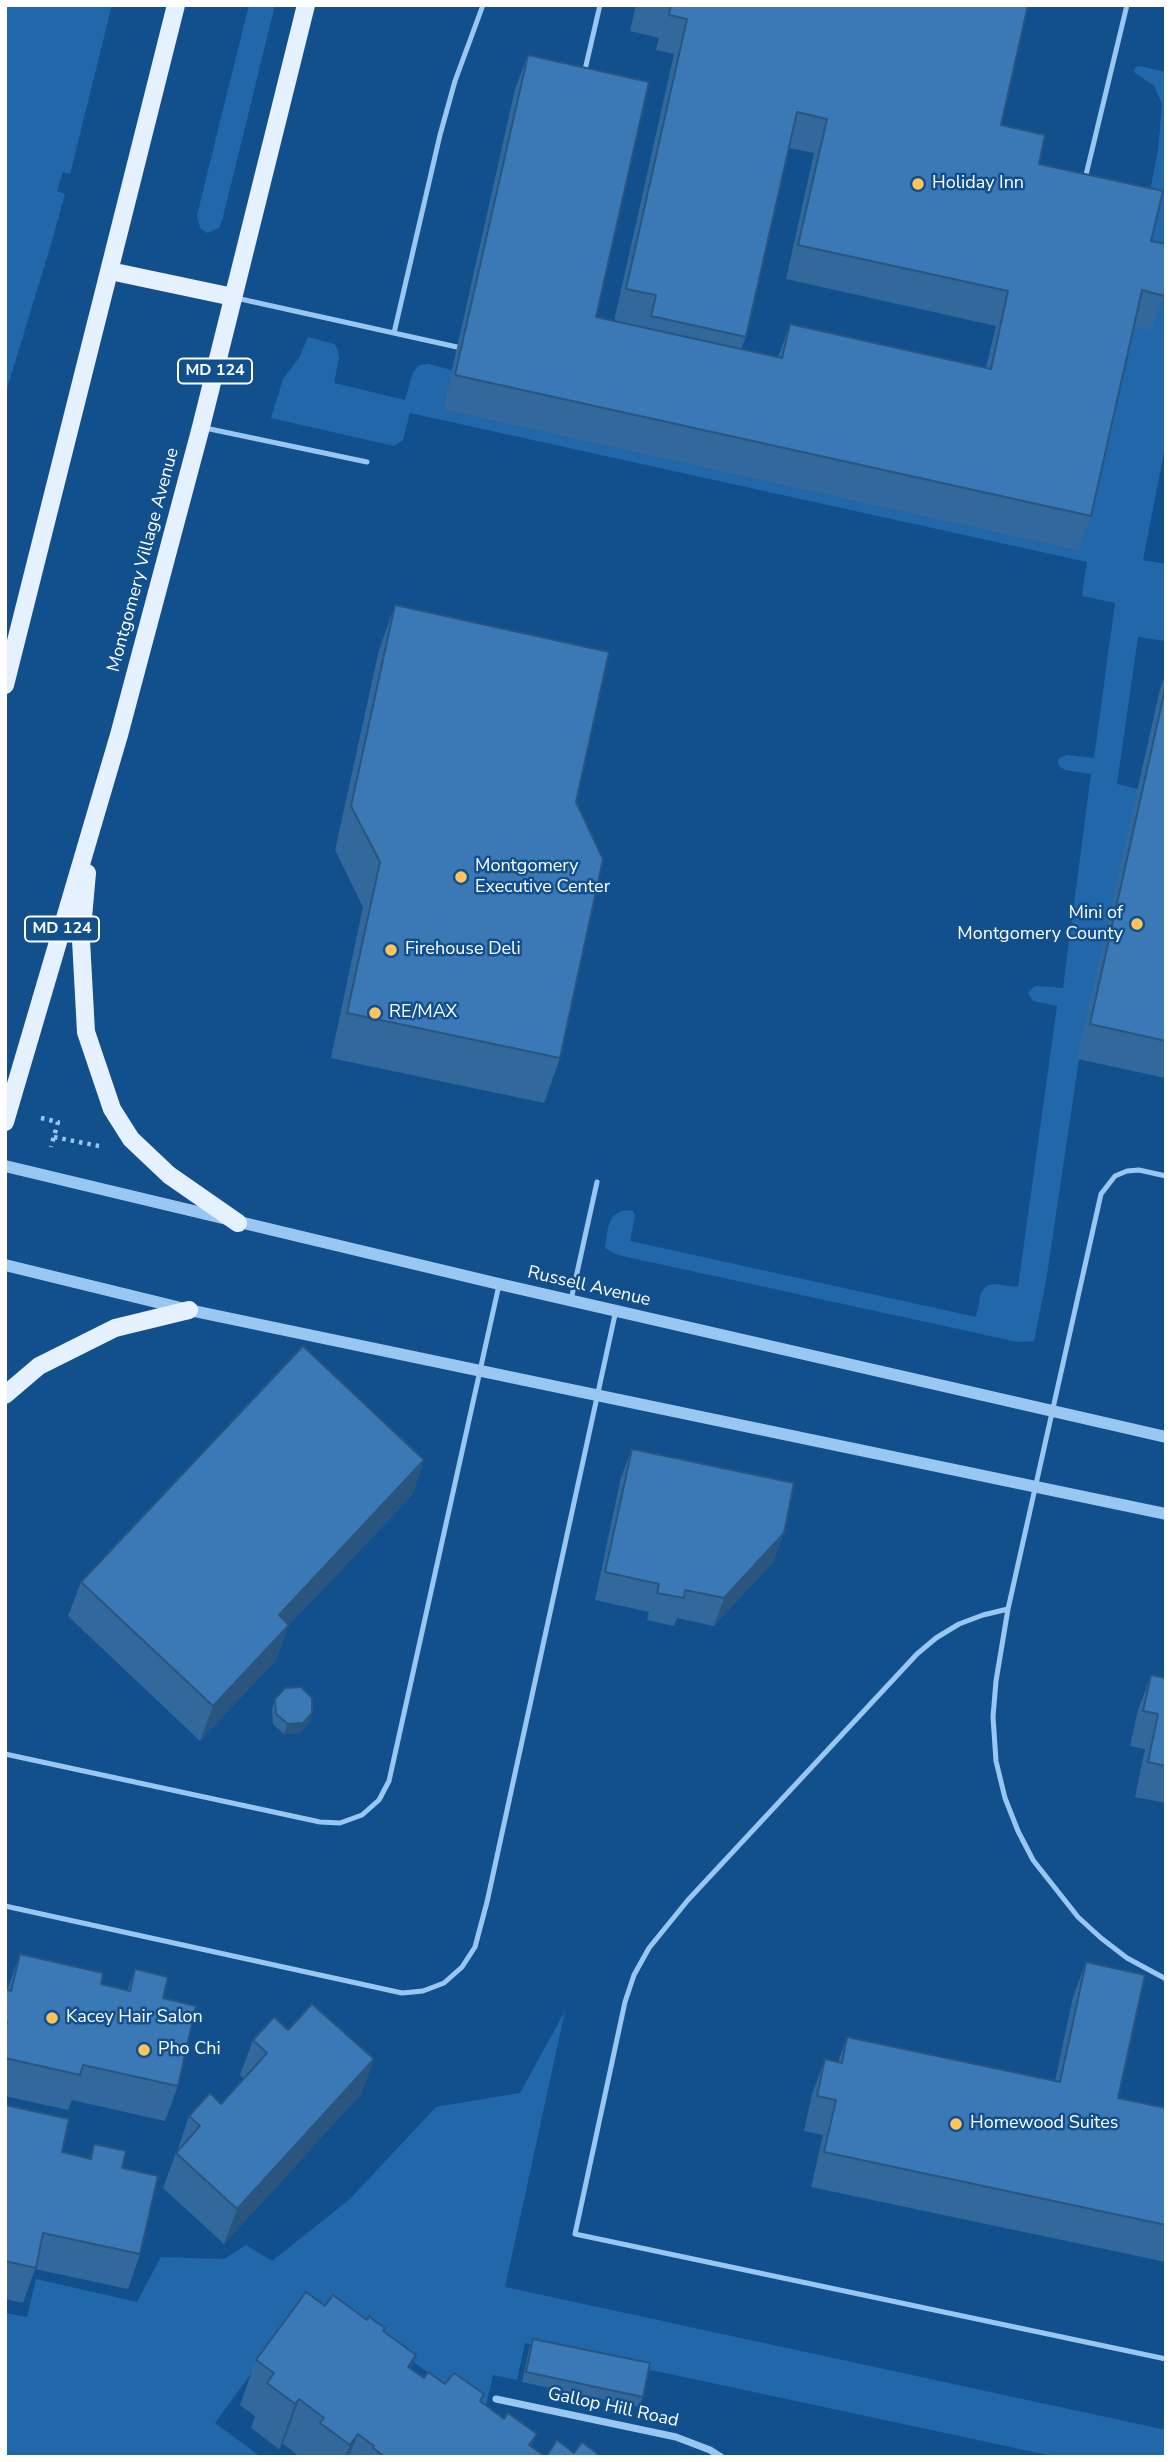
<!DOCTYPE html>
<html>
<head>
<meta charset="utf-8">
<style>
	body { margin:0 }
	#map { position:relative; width:1171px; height:2462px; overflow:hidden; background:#12508d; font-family:"Nunito Sans",sans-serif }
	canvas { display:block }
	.frame { position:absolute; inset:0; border:7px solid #fff; pointer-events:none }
</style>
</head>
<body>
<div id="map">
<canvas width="1171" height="2462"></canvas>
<div class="frame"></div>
</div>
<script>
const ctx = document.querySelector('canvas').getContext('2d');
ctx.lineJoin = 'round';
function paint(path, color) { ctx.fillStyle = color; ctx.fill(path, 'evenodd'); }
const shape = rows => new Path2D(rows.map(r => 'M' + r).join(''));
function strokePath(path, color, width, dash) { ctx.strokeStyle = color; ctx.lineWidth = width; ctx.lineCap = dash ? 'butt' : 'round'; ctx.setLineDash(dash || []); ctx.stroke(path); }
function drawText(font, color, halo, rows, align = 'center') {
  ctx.font = font + ' "Nunito Sans",sans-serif'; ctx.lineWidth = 5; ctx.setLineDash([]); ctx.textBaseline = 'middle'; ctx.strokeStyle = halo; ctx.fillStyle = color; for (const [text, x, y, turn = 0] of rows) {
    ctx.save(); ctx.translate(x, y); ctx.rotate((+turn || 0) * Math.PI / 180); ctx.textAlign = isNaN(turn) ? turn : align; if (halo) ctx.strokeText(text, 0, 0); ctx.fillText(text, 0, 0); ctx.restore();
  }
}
const green = shape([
	[5,5,112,5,70,174,63,172,57,191,65,194,52,241,5,395],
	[249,5,275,5,222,221,219,228,207,233,200,228,197,215],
	[1140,66,1166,72,1166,442,1143,560,1166,564,1166,641,1138,637,1117,784,1138,789,1079,1059,1047,1275,1034,1341,1018,1342,618,1255,605,1248,608,1227,613,1216,621,1211,629,1210,633,1211,635,1216,630,1241,976,1317,981,1293,986,1286,994,1284,1018,1287,1057,1006,1033,1001,1028,993,1035,986,1063,988,1091,774,1065,770,1059,766,1058,762,1059,758,1067,755,1094,758,1115,603,1082,596,1087,562,410,413,403,440,394,446,271,418,283,379,299,358,308,337,334,344,337,348,339,358,334,383,405,400,413,372,419,365,428,364,452,370,443,410,1078,551,1158,151,1162,104,1154,86,1134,72,1136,67],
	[565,2011,505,2287,1166,2430,1166,2457,1057,2457,525,2343,517,2380,493,2375,484,2413,375,2334,294,2315,215,2423,261,2457,5,2457,5,2313,27,2317,36,2279,137,2302,161,2257,224,2259,246,2245,272,2261,350,2199,436,2107,520,2093]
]);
const path = shape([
	[41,1118,58,1122,51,1147],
	[54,1137,99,1146]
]);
const service = shape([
	[584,74,600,5],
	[1085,179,1127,5],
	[236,298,457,347],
	[394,333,440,135,455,81,483,5],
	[205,428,367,462],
	[1166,1176,1139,1170,1127,1171,1115,1176,1101,1194,1008,1609,996,1681,993,1717,996,1761,1005,1798,1018,1831,1033,1860,1078,1917,1101,1938,1127,1958,1166,1979],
	[571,1300,597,1182],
	[1008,1609,983,1615,959,1624,936,1638,917,1654,688,1900,649,1948,634,1975,625,2002,575,2234,1166,2359],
	[5,1754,320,1822,340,1823,362,1815,379,1800,389,1781,499,1285],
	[5,1906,402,1993,423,1991,444,1983,462,1967,475,1947,487,1902,616,1310]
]);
const minor = shape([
	[496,2399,676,2437,710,2450,721,2457]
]);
const tertiary = shape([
	[5,1166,499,1284,1166,1437],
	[5,1265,189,1310,1166,1514]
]);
const primary = shape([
	[110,271,233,297],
	[5,685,176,5],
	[87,873,81,940,86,1032,112,1109,131,1139,169,1175,238,1223],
	[5,1122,119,735,201,427,306,5],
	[5,1395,39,1366,115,1328,189,1310]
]);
const wall = shape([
	[636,5,1028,5,1001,125,1039,164,1151,241,1164,296,1151,330,1134,326,1091,516,1078,551,443,410,515,89,528,55,596,317,614,321,674,54,656,50,659,38,630,31],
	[789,148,814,153,786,279,996,326,986,367,790,324,778,357,741,349,746,337],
	[395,605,576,802,560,1058,544,1103,331,1058,363,907,335,850,379,650],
	[1166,673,1166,1078,1077,1059,1160,689],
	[632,1449,774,1561,714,1626,677,1618,674,1626,647,1620,649,1612,595,1600,621,1477],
	[424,1460,412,1495,288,1626,276,1660,200,1741,68,1616,81,1582],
	[1151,1675,1166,1678,1166,1803,1135,1797,1145,1749,1130,1746,1138,1710],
	[275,1699,312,1713,309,1723,299,1733,284,1734,273,1724,272,1709],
	[20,1954,101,1984,127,1991,135,1969,163,1998,178,2086,165,2121,72,2100,68,2110,5,2096,5,1989,7,1990],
	[1086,1962,1118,2098,1166,2108,1166,2262,811,2187,823,2135,804,2131,812,2094,825,2059,838,2062,847,2037,1055,2081,1073,1997],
	[288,2030,374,2059,361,2094,224,2244,163,2188,176,2153,177,2152,189,2116,221,2104,244,2079,240,2075,253,2040],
	[5,2105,62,2152,89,2159,94,2144,122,2168,140,2254,128,2289,35,2269,23,2303,5,2299],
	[325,2306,384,2332,411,2369,424,2378,445,2384,481,2402,532,2447,546,2457,300,2457,283,2444,279,2449,251,2428,255,2416,240,2405,256,2360],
	[533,2339,643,2397,639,2407,522,2382,529,2349]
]);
const shadedWall = shape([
	[424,1460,412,1495,288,1626,276,1660,200,1741,213,1706,279,1615],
	[784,1533,774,1561,714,1626,724,1598],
	[312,1713,309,1723,299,1733,284,1734,288,1724],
	[374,2059,361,2094,224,2244,237,2209],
	[416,2355,400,2400,408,2367],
	[299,2399,283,2444,279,2449,295,2404],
	[358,2434,349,2457,345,2457,350,2445],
	[537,2434,529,2457,529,2445]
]);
const building = shape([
	[671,5,1028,5,1001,125,1045,135,1039,164,1163,191,1151,241,1166,244,1166,286,1164,296,1142,290,1091,516,455,375,528,55,649,82,596,317,782,358,790,324,991,369,1008,291,798,245,827,119,797,112,746,337,651,316,656,295,626,289,687,19,669,15,671,5],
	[395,605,609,652,576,802,603,859,560,1058,347,1013,380,862,351,806,395,605],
	[1166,685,1166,1041,1090,1024,1166,685],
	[303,1346,424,1460,279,1615,289,1625,213,1706,81,1582,303,1346],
	[632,1449,794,1483,784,1533,724,1598,685,1590,684,1598,657,1593,659,1584,605,1572,632,1449],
	[1151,1675,1166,1678,1166,1766,1148,1762,1158,1714,1143,1711,1151,1675],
	[301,1687,312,1698,312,1713,303,1723,288,1724,276,1714,275,1699,285,1688,301,1687],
	[20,1954,103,1973,101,1984,130,1991,135,1969,168,1977,163,1998,196,2006,178,2086,83,2065,80,2075,5,2058,5,2029,7,2022,5,2022,5,1989,11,1991,20,1954],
	[1086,1962,1145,1975,1118,2098,1166,2108,1166,2225,824,2152,836,2100,817,2096,825,2059,842,2063,847,2037,1060,2082,1086,1962],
	[312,2004,374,2059,237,2209,176,2153,200,2126,189,2116,210,2093,221,2104,267,2053,253,2040,274,2017,288,2030,312,2004],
	[5,2105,69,2119,62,2152,91,2159,94,2144,126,2151,122,2168,158,2176,140,2254,43,2233,36,2268,5,2261,5,2105],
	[306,2292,325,2306,333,2295,367,2320,369,2316,376,2322,385,2328,383,2331,416,2355,408,2367,424,2378,428,2372,445,2384,454,2373,484,2394,480,2401,504,2419,508,2413,537,2434,529,2445,546,2457,385,2457,373,2448,374,2446,358,2434,350,2445,320,2423,324,2418,299,2399,295,2404,267,2383,274,2373,256,2360,306,2292],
	[533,2339,650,2363,643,2397,526,2372,533,2339],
	[557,2440,574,2453,582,2442,602,2457,546,2457,557,2440]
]);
const markers = [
	[918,184,7,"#ffc55b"],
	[461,877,7,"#ffc55b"],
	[1137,924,7,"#ffc55b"],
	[391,950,7,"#ffc55b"],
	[375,1013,7,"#ffc55b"],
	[52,2018,7,"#ffc55b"],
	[144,2050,7,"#ffc55b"],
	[956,2124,7,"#ffc55b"]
];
const shields = [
	[215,371,74],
	[62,929,74]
];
const shieldNames = [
	["MD 124",215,371],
	["MD 124",62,929]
];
const poiNames = [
	["Holiday Inn",932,184],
	["Montgomery",475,867],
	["Executive Center",475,888],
	["Mini of",1123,914,"right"],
	["Montgomery County",1123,935,"right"],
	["Firehouse Deli",405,950],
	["RE/MAX",389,1013],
	["Kacey Hair Salon",66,2018],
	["Pho Chi",158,2050],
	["Homewood Suites",970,2124]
];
const streetNames = [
	["Montgomery Village Avenue",144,560,-75],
	["Russell Avenue",589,1287,13],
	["Gallop Hill Road",613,2408,12]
];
paint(green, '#2168aa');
strokePath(path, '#9ac7f1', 4.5, [3.5, 5]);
strokePath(service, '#9ac7f1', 5);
strokePath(minor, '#9ac7f1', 7);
strokePath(tertiary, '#9ac7f1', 12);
strokePath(primary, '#e5f1ff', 18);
paint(wall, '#33689d');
paint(shadedWall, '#29557f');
paint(building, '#3b79b6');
strokePath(building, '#29557f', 2);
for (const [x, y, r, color] of markers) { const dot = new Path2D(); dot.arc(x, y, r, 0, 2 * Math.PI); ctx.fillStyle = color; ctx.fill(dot); strokePath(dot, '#12508d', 2.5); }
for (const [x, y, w] of shields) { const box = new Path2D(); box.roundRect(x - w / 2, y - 12.5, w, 25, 5); ctx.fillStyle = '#12508d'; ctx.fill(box); strokePath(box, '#fff', 2); }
drawText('bold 16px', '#fff', null, shieldNames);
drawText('18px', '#fff', '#12508d', poiNames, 'left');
drawText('18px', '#fff', '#12508d', streetNames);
</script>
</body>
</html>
